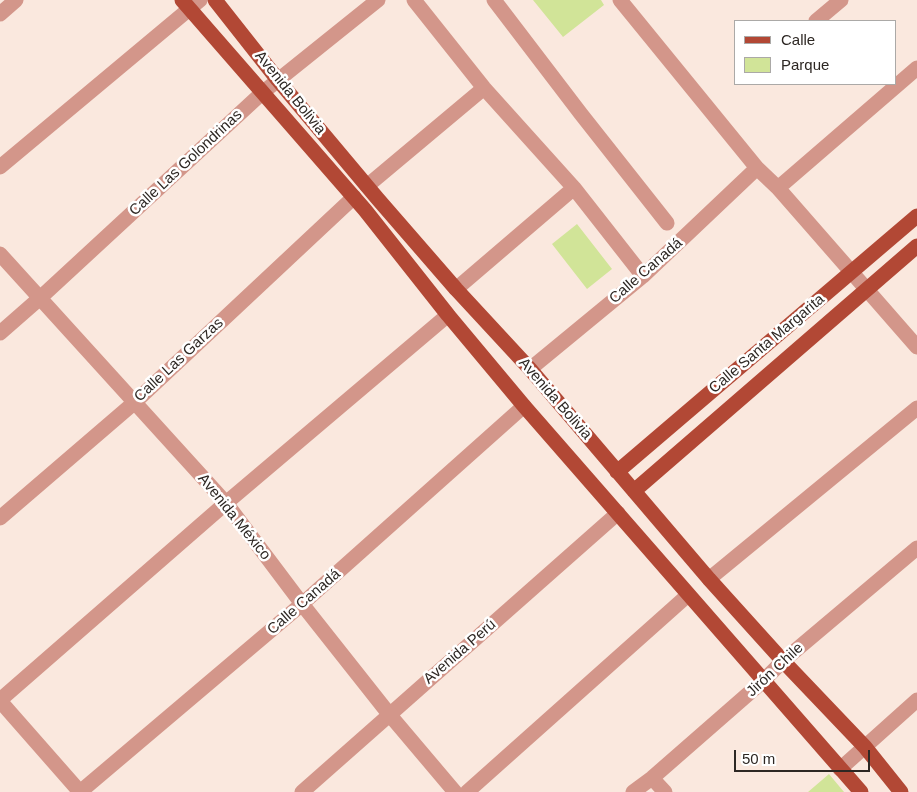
<!DOCTYPE html>
<html>
<head>
<meta charset="utf-8">
<style>
	body { margin:0 }
	#map { position:relative; width:917px; height:792px; overflow:hidden; background:#fae8de; font-family:Helvetica,sans-serif }
	canvas { display:block }
	.legend { position:absolute; left:734px; top:20px; width:162px; height:65px; box-sizing:border-box; background:#fff; border:1px solid #aba9a7; margin:0; padding:6px 9px; list-style:none; font-size:15px; color:#2d2723 }
	.legend li { display:flex; align-items:center; gap:10px; height:25px }
	.legend b { width:25px; border:1px solid #aba9a7 }
	.scale { position:absolute; left:734px; top:750px; width:136px; height:22px; box-sizing:border-box; border:2px solid #2d2723; border-top:0; padding-left:6px; font-size:15px; line-height:18px; white-space:nowrap; color:#2d2723; -webkit-text-stroke:4px #fff; paint-order:stroke }
</style>
</head>
<body>
<div id="map">
<canvas width="917" height="792"></canvas>
<ul class="legend">
<li><b style="height:6px;background:#b24835"></b>Calle</li>
<li><b style="height:14px;background:#d1e498"></b>Parque</li>
</ul>
<div class="scale">50 m</div>
</div>
<script>
const ctx = document.querySelector('canvas').getContext('2d');
ctx.lineJoin = 'round';
function paint(path, color) { ctx.fillStyle = color; ctx.fill(path, 'evenodd'); }
const shape = rows => new Path2D(rows.map(r => 'M' + r).join(''));
function strokePath(path, color, width, dash) { ctx.strokeStyle = color; ctx.lineWidth = width; ctx.lineCap = dash ? 'butt' : 'round'; ctx.setLineDash(dash || []); ctx.stroke(path); }
function drawText(font, color, halo, rows, align = 'center') {
  ctx.font = font + ' Helvetica,sans-serif'; ctx.lineWidth = 5; ctx.setLineDash([]); ctx.textBaseline = 'middle'; ctx.strokeStyle = halo; ctx.fillStyle = color; for (const [text, x, y, turn = 0] of rows) {
    ctx.save(); ctx.translate(x, y); ctx.rotate((+turn || 0) * Math.PI / 180); ctx.textAlign = isNaN(turn) ? turn : align; if (halo) ctx.strokeText(text, 0, 0); ctx.fillText(text, 0, 0); ctx.restore();
  }
}
const green = shape([
	[533,0,601,0,604,5,563,37],
	[577,224,612,269,587,289,552,244],
	[829,774,844,792,808,792]
]);
const minor = shape([
	[414,0,484,88,574,188,643,276],
	[494,0,581,114,667,223],
	[620,0,757,168,778,188,917,347],
	[0,14,16,0],
	[816,21,841,0],
	[0,167,200,0],
	[367,186,484,88],
	[778,188,917,68],
	[0,254,226,503,302,604,389,714,455,792],
	[456,289,574,188],
	[0,333,40,298,262,93,378,0],
	[530,369,643,276,757,168],
	[0,518,135,402,354,197],
	[709,579,917,408],
	[0,700,226,503,448,315],
	[0,701,80,792],
	[840,769,917,700],
	[652,778,665,792],
	[80,792,302,604,524,406],
	[302,792,618,513],
	[467,792,688,595],
	[633,792,652,778,763,681,783,661,917,548]
]);
const major = shape([
	[182,0,365,210,448,315,524,406,861,792],
	[215,0,278,80,377,198,456,289,530,369,709,579,783,661,865,747,901,792],
	[617,472,917,216],
	[634,491,917,246]
]);
const streetNames = [
	["Avenida Bolivia",290,93,51],
	["Calle Las Golondrinas",186,163,-43],
	["Calle Canadá",646,271,-41],
	["Calle Santa Margarita",767,344,-40],
	["Calle Las Garzas",179,360,-43],
	["Avenida Bolivia",555,399,49],
	["Avenida México",234,517,51],
	["Calle Canadá",304,602,-41],
	["Avenida Perú",460,652,-41],
	["Jirón Chile",775,670,-43]
];
paint(green, '#d1e498');
strokePath(minor, '#d3968a', 15);
strokePath(major, '#b24835', 15);
drawText('15px', '#2d2723', '#fff', streetNames);
</script>
</body>
</html>
